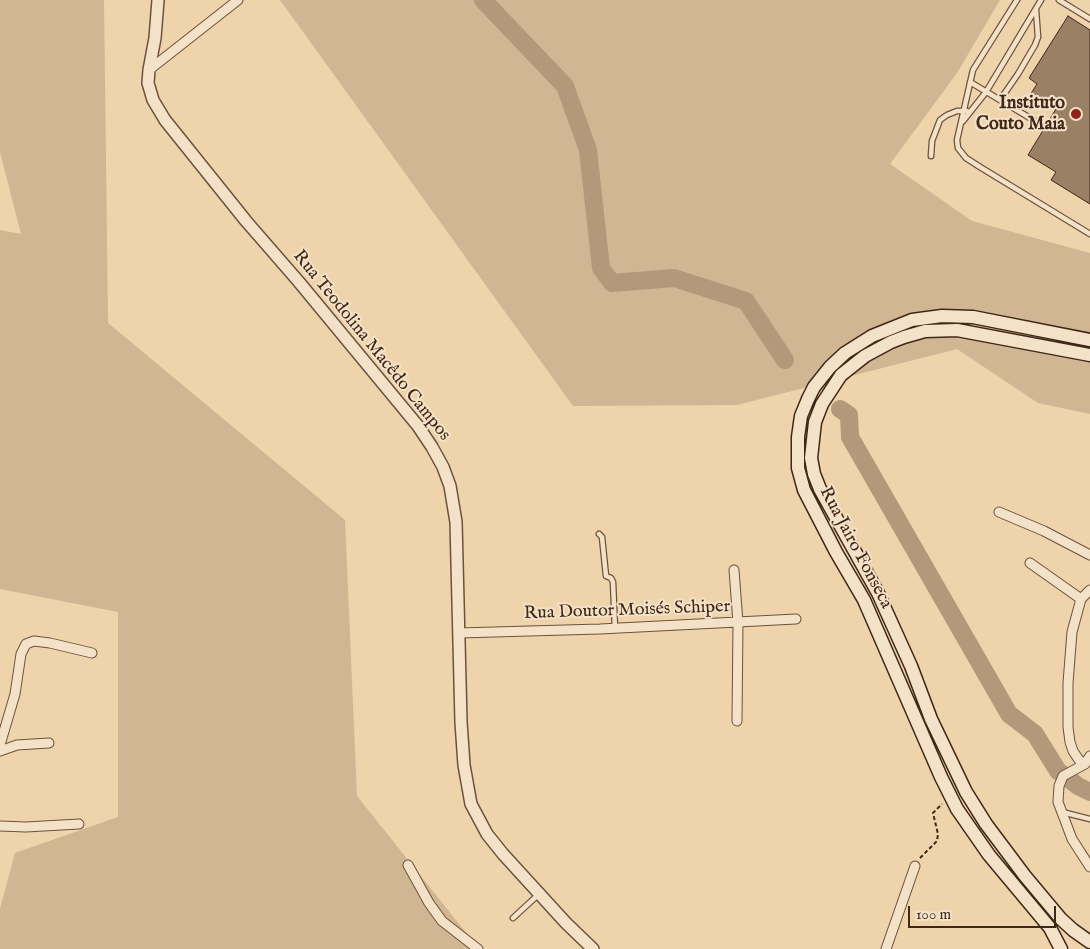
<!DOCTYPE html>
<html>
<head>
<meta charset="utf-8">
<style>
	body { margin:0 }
	#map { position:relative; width:1090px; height:949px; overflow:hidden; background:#eed3ab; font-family:"IM FELL English",serif }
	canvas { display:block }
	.scale { position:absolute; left:908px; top:906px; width:148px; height:22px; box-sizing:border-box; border:2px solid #402718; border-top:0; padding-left:6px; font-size:15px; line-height:18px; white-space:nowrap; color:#402718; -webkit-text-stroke:4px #f4e2c8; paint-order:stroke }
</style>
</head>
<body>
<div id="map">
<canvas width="1090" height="949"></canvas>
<div class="scale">100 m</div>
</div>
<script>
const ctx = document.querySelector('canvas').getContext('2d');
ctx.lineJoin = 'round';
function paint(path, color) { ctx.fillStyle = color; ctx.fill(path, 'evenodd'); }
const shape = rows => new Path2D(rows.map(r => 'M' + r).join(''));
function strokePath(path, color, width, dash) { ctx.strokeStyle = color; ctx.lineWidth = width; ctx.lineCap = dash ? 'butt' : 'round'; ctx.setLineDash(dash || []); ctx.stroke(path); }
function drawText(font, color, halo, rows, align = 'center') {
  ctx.font = font + ' "IM FELL English",serif'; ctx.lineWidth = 4; ctx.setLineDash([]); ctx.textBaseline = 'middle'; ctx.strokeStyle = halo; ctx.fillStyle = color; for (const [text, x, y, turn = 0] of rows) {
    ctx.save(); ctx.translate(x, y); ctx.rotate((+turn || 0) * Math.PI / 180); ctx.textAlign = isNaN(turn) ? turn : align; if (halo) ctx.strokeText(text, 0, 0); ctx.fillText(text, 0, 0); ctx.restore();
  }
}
const green = shape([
	[0,0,104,0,108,323,345,520,357,796,479,949,0,949,0,909,15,853,118,817,118,612,0,589,0,230,21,234,0,152],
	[280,0,1000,0,957,73,890,164,972,221,1090,253,1090,414,1038,403,957,349,737,405,573,406]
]);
const river = shape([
	[483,0,565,86,588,150,601,268,612,283,674,278,746,301,785,360],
	[840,409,849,415,850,437,1009,714,1035,734,1058,771,1078,786,1090,792]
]);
const building = shape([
	[1068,16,1090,30,1090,204,1051,180,1056,172,1028,155,1056,109,1040,100,1034,109,1025,103,1037,84,1029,78,1068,16]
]);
const path = shape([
	[920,858,937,841,938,834,933,813,942,804]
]);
const service = shape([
	[1017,0,973,70,957,140,958,148,966,158,980,167,1090,234],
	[1059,0,1090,19],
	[970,82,1040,124],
	[1000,100,1018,74,1035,45,1038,37,1036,10],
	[963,121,986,92,1041,0],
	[931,156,932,141,940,120,947,115,957,111,967,111],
	[599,534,602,537,606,576,611,578,613,582,615,629],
	[1062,812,1090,819],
	[513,918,539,894]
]);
const minor = shape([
	[149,70,238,0],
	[999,512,1044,531,1090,555],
	[1030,563,1081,599],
	[734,570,738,623,737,721],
	[459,633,600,629,796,619],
	[0,745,15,694,21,654,26,644,34,641,50,643,92,653],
	[0,751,17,745,49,743],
	[1090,756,1085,764,1063,776,1059,786,1058,802,1072,839,1090,867],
	[1085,764,1079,760,1073,751,1070,742,1068,727,1068,683,1072,632,1081,599,1090,590],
	[0,826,26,827,79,824],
	[408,865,429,903,442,921,478,949],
	[886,949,915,866]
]);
const tertiary = shape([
	[158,0,155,38,149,70,148,83,153,100,165,120,246,221,299,282,418,426,432,447,443,467,450,486,456,522,461,722,464,765,471,804,487,834,503,854,566,923,593,949]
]);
const secondary = shape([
	[1090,355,957,330,925,331,904,337,891,342,865,356,841,375,822,404,815,422,811,458,814,474,820,489,878,593,911,666,931,719,966,792,986,824,1025,876,1061,919,1073,930,1090,942],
	[1061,949,1050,928,989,855,957,809,941,777,864,600,836,552,804,490,798,468,798,437,801,416,808,399,814,387,830,367,845,353,872,336,912,320,942,316,973,317,1090,340]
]);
const markers = [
	[1076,114,6,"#8f2418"]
];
const poiNames = [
	["Instituto",1065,104],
	["Couto Maia",1065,125]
];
const streetNames = [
	["Rua Teodolina Macêdo Campos",371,346,51],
	["Rua Jairo Fonseca",855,548,62],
	["Rua Doutor Moisés Schiper",627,611,-2]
];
paint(green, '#d0b692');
strokePath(river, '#b39979', 18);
paint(building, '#9a8064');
strokePath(building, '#402718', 1);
strokePath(service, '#6c523d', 7);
strokePath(minor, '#6c523d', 11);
strokePath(tertiary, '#6c523d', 14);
strokePath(secondary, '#402718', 15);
strokePath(path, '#402718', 2, [4, 2.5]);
strokePath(service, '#f4e2c8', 4.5);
strokePath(minor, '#f4e2c8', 9);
strokePath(tertiary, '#f4e2c8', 11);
strokePath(secondary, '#f4e2c8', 12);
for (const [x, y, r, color] of markers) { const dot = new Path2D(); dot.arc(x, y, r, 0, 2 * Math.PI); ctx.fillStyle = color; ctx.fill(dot); strokePath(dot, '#f4e2c8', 2); }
drawText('bold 18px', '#402718', '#f4e2c8', poiNames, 'right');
drawText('18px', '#402718', '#f4e2c8', streetNames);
</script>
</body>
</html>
